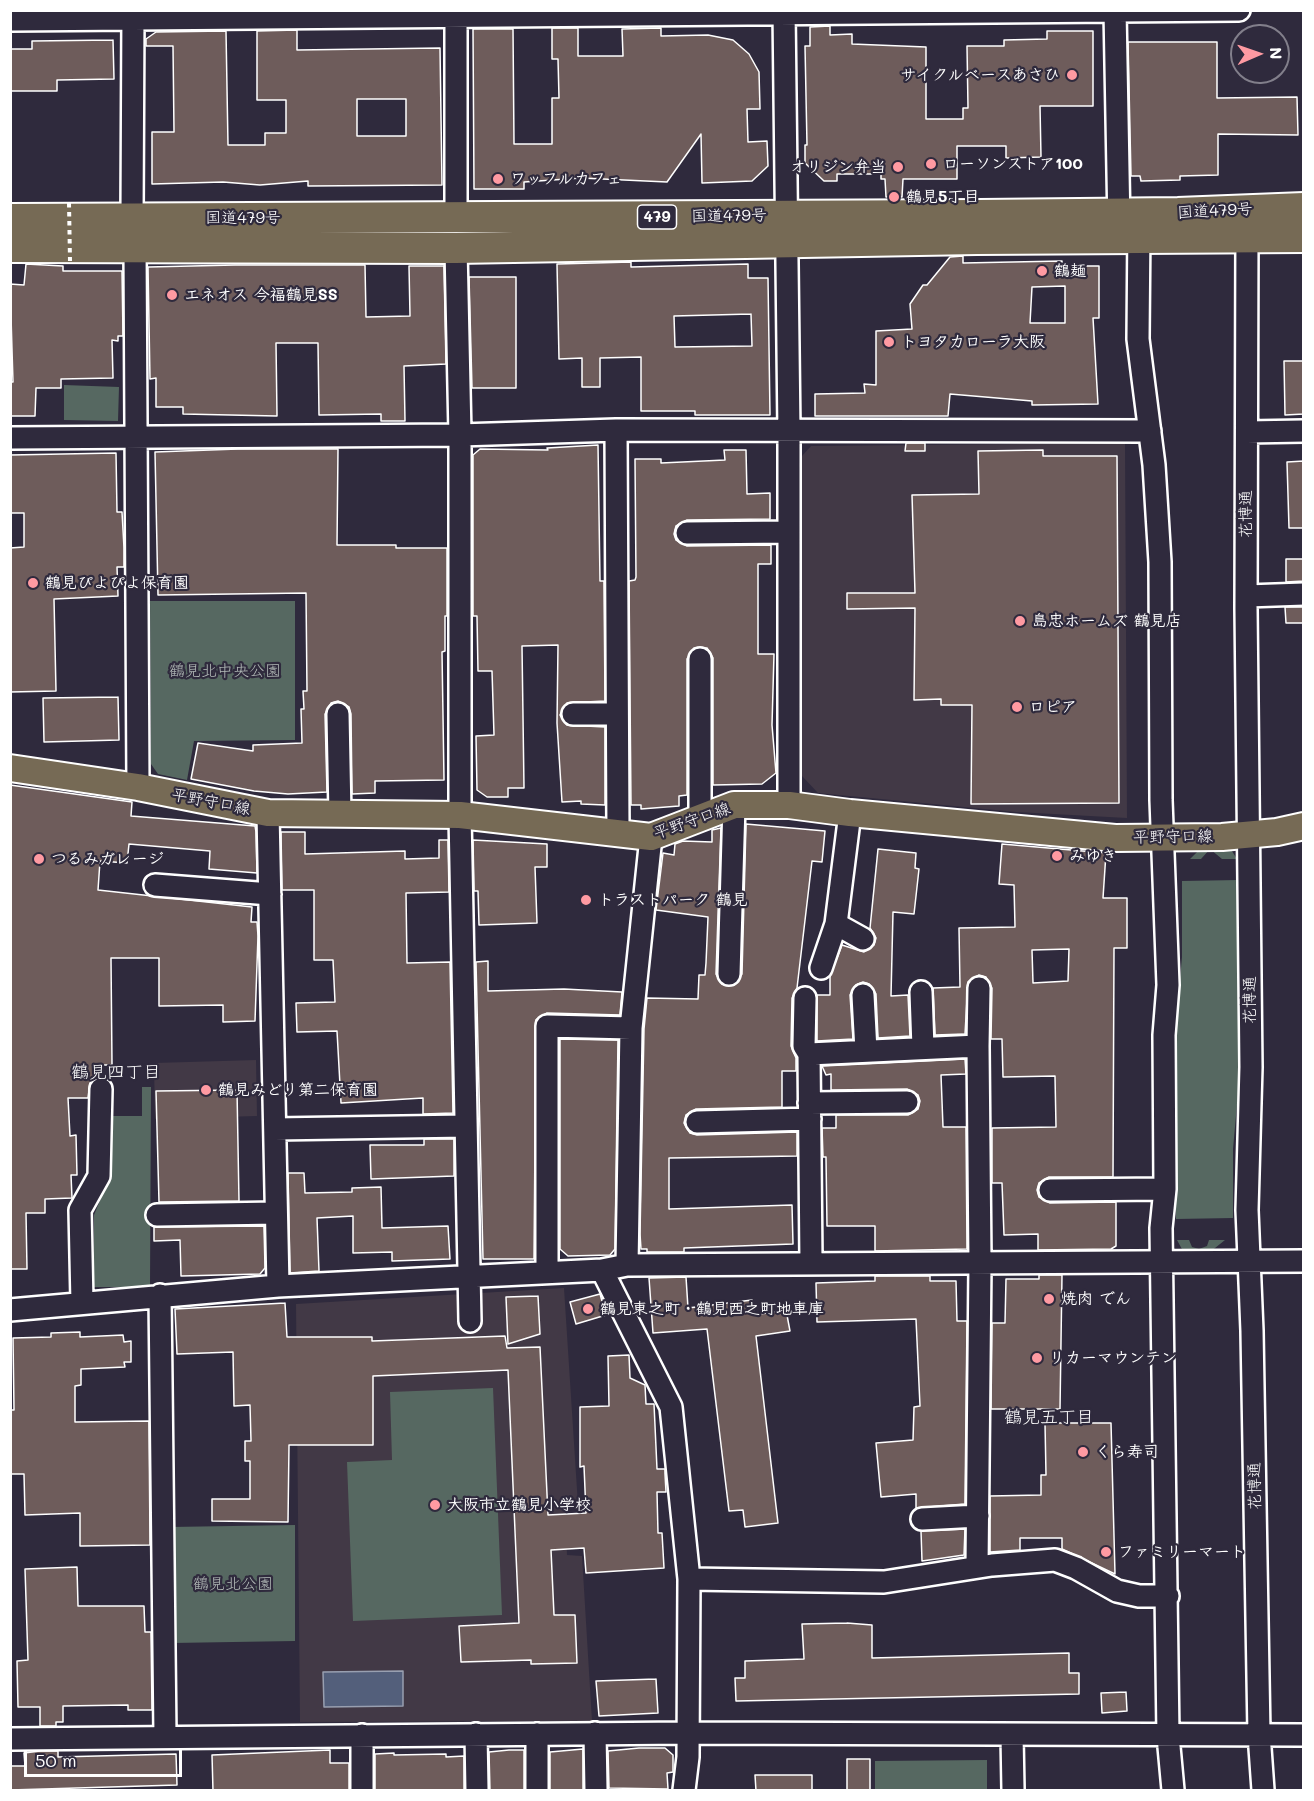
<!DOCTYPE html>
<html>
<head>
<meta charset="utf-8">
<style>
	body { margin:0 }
	#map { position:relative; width:1314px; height:1801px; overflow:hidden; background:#2f2a3d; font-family:Mali,sans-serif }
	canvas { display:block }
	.frame { position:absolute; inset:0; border:12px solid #fff; pointer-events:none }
	.north { position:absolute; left:1230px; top:24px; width:60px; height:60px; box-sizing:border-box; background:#2f2a3d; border:2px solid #827f8b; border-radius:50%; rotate:88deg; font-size:16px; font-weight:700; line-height:24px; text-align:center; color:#fff }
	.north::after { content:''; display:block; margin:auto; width:21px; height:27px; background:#ff9aa2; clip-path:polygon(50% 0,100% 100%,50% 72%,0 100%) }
	.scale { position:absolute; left:24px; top:1750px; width:158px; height:27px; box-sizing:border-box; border:3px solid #fff; border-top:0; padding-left:8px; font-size:18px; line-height:21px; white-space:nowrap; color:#fff; -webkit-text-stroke:4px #2f2a3d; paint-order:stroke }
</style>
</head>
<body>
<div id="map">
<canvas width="1314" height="1801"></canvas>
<div class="frame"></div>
<div class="north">N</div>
<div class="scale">50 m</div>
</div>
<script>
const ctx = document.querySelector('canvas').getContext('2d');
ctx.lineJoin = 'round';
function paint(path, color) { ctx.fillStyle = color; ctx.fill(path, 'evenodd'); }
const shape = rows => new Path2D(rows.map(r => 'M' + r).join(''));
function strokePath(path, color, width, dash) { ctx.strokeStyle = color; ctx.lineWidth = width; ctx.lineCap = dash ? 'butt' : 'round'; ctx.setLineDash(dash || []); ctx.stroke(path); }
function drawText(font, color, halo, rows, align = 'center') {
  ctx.font = font + ' Mali,"Klee One",sans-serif'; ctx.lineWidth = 4.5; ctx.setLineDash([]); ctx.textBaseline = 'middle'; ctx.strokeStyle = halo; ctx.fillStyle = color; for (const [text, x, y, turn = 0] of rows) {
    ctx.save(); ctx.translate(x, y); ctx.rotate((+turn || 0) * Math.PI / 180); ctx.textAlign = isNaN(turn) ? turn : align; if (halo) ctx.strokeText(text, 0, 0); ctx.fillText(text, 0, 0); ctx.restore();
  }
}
const built = shape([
	[1125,443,1127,818,1016,812,818,793,802,776,802,456,811,446],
	[256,1060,257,1116,155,1119,154,1063],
	[564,1288,578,1505,565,1506,567,1555,582,1556,592,1721,300,1722,296,1304]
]);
const green = shape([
	[64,385,119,387,118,421,64,420],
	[150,601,295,601,295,740,194,741,187,780,158,774,151,764],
	[1230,848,1237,859,1222,859,1210,849,1201,859,1190,859,1200,849],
	[1239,880,1240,1071,1233,1149,1233,1218,1176,1219,1175,1036,1182,957,1182,881],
	[142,1087,151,1087,150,1287,94,1287,94,1215,108,1181,108,1116,142,1116],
	[1177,1240,1189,1240,1192,1247,1199,1249,1207,1246,1209,1240,1225,1240,1210,1252,1184,1253],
	[493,1388,502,1615,353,1621,347,1462,392,1460,390,1392],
	[295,1525,295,1641,172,1643,170,1527],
	[987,1760,987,1790,875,1790,875,1761]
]);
const water = shape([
	[403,1671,403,1706,324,1707,323,1672,403,1671]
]);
const building = shape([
	[830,26,830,35,852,34,852,44,926,47,926,119,963,119,963,108,968,108,967,46,1004,46,1004,40,1047,39,1047,31,1093,31,1093,106,1040,106,1041,157,1006,158,1006,146,957,146,957,179,903,179,902,197,886,197,885,179,881,179,881,174,837,174,837,181,824,181,805,163,805,145,807,145,805,46,810,46,810,27,830,26],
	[552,28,578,28,578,56,623,56,622,29,661,28,661,36,708,35,733,40,749,54,759,72,760,109,747,109,748,142,767,141,768,166,752,181,702,183,701,134,667,182,581,178,524,182,524,189,474,189,473,29,513,29,514,144,552,144,552,98,559,98,558,59,552,59,552,28],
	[297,30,297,50,440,48,442,185,308,186,308,181,260,185,223,182,152,184,152,132,174,132,173,46,146,46,146,39,156,32,226,31,228,145,265,145,265,133,286,133,286,100,257,100,257,31,297,30],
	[357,99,406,99,406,136,357,136,357,99],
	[113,40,114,79,57,80,57,91,10,91,10,49,32,49,32,41,113,40],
	[1128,42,1217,42,1217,98,1297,97,1298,135,1218,134,1218,175,1180,176,1180,180,1141,181,1140,176,1131,176,1128,42],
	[963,256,963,263,1062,261,1062,266,1099,266,1099,318,1093,318,1098,404,1032,405,1032,401,950,394,948,416,815,416,815,394,865,393,864,384,876,385,876,331,912,329,910,304,923,285,927,285,950,257,963,256],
	[1065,286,1065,323,1030,323,1032,287,1065,286],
	[631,262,631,267,748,264,748,278,768,278,770,415,695,415,695,411,641,411,641,357,600,358,600,387,582,387,582,358,559,359,557,264,631,262],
	[751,314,752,346,675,347,674,316,751,314],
	[26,264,63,266,63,271,122,271,123,336,118,336,118,341,112,340,113,378,61,379,61,388,36,388,35,416,10,416,10,382,13,382,10,284,24,285,26,264],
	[235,265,365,265,366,317,410,316,409,266,444,266,446,364,404,366,405,421,381,421,381,414,319,415,318,343,276,343,277,416,183,414,183,407,156,407,156,378,150,379,148,267,235,265],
	[469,277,516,277,516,388,472,388,469,277],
	[1284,361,1304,361,1304,414,1285,415,1284,361],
	[906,443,925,443,925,451,905,451,906,443],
	[598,445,600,581,604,581,605,701,567,703,560,715,567,725,605,727,605,805,581,804,581,801,562,802,557,723,558,645,522,646,524,788,508,788,508,797,487,797,477,790,476,736,494,735,492,671,478,671,477,616,473,616,473,455,480,449,548,450,547,448,598,445],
	[238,449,338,449,337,545,396,545,396,548,447,548,447,616,445,616,445,651,442,652,444,780,375,781,375,793,352,794,351,714,349,707,338,701,331,703,325,714,327,792,288,794,254,791,191,779,198,743,253,751,253,745,302,743,301,709,304,709,303,691,307,691,306,593,158,595,155,452,238,449],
	[724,450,746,450,747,494,770,493,770,519,687,520,676,526,674,534,676,540,687,546,771,545,771,564,758,564,758,654,774,654,772,725,776,773,762,784,713,785,713,658,707,648,694,648,687,659,687,795,679,796,679,806,641,809,641,805,631,805,629,581,635,580,636,577,635,459,661,459,661,463,725,460,724,450],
	[1043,450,1043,456,1117,456,1119,803,971,804,972,705,941,705,941,699,914,700,915,608,847,609,847,593,915,593,912,495,979,494,978,451,1043,450],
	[116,453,117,512,122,512,124,548,124,567,117,567,118,596,54,599,56,691,10,692,10,548,24,547,24,513,10,513,10,455,116,453],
	[1304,461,1304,528,1289,528,1287,462,1304,461],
	[1286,559,1304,559,1304,581,1286,582,1286,559],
	[1285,607,1304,607,1304,623,1286,623,1285,607],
	[118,697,119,740,44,742,43,698,118,697],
	[10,785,132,802,131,816,255,826,256,832,257,873,209,869,210,851,129,844,127,863,100,861,98,890,252,907,251,922,257,922,258,936,255,1021,223,1022,223,1005,159,1006,159,958,111,958,112,1065,98,1065,98,1077,90,1083,88,1098,68,1098,70,1136,76,1135,77,1175,71,1175,72,1198,45,1199,45,1213,26,1213,27,1269,10,1269,10,785],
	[746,824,825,831,822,862,812,861,797,988,792,998,791,1046,796,1058,796,1071,782,1071,782,1107,696,1109,686,1115,684,1123,690,1133,697,1135,797,1132,797,1156,669,1158,669,1209,792,1205,793,1244,684,1248,684,1252,647,1252,647,1249,641,1249,640,1234,644,1029,647,998,698,999,699,975,705,975,706,963,708,917,656,910,663,853,674,855,675,844,683,841,712,842,712,830,721,828,716,974,722,984,734,985,742,974,746,824],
	[281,832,305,832,305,854,405,851,405,859,439,858,439,840,448,840,449,892,406,893,407,963,450,962,453,1113,423,1114,423,1098,341,1103,337,1031,297,1032,296,1003,335,1002,333,960,314,960,314,890,282,890,281,832],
	[473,840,547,844,547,867,535,867,537,923,479,925,478,891,474,891,473,840],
	[1002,844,1106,853,1103,898,1127,898,1127,948,1114,948,1113,1177,1049,1177,1039,1183,1037,1190,1039,1197,1050,1203,1116,1202,1116,1246,1111,1249,1038,1250,1038,1234,1004,1235,1002,1183,992,1183,992,1128,1056,1127,1055,1076,1003,1077,1002,1039,991,1039,992,988,986,977,979,975,968,982,965,1034,935,1035,933,988,960,987,959,928,1015,927,1014,885,999,884,1002,844],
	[1069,949,1068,981,1033,983,1032,950,1069,949],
	[878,849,916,853,915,868,919,869,914,914,893,912,891,996,908,995,910,1036,878,1038,876,994,869,984,863,982,856,985,850,995,853,1039,817,1041,817,995,830,995,830,976,842,945,864,952,874,945,876,938,870,928,878,849],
	[488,961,488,991,564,989,622,992,620,1015,547,1013,536,1020,534,1259,483,1259,476,962,488,961],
	[560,1039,618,1040,615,1249,610,1255,568,1256,560,1249,560,1039],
	[965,1059,966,1074,941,1075,943,1127,966,1127,967,1249,875,1251,875,1226,827,1226,826,1157,823,1157,822,1128,836,1128,836,1115,908,1115,918,1109,920,1101,918,1095,907,1089,831,1090,831,1074,826,1075,822,1066,965,1059],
	[237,1090,239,1201,159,1202,156,1091,237,1090],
	[424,1139,454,1139,454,1176,371,1179,370,1145,424,1145,424,1139],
	[288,1173,304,1173,305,1193,352,1192,352,1188,381,1187,382,1228,448,1226,450,1259,392,1261,392,1252,353,1253,353,1216,317,1218,319,1271,290,1273,288,1173],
	[264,1226,265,1268,260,1274,181,1276,180,1240,154,1241,154,1227,264,1226],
	[1039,1275,1062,1275,1060,1409,991,1409,992,1323,1005,1323,1006,1279,1039,1279,1039,1275],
	[875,1276,930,1276,930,1281,956,1281,957,1321,967,1321,965,1504,916,1508,916,1494,881,1497,876,1443,913,1440,914,1407,920,1406,916,1319,817,1322,816,1283,875,1281,875,1276],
	[686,1277,688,1308,752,1300,754,1315,786,1310,790,1331,756,1336,778,1523,745,1527,743,1510,729,1511,707,1329,653,1333,649,1278,686,1277],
	[600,1294,606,1315,576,1324,570,1302,600,1294],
	[538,1296,540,1334,508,1344,506,1297,538,1296],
	[285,1303,287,1337,372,1337,372,1341,505,1336,507,1348,540,1347,548,1515,586,1513,584,1466,580,1467,580,1407,609,1406,608,1356,629,1355,630,1378,645,1385,646,1404,654,1404,657,1469,665,1469,665,1474,666,1492,657,1492,658,1533,662,1533,664,1568,586,1573,584,1548,551,1550,554,1615,575,1615,577,1663,531,1664,531,1660,461,1662,459,1626,519,1623,508,1370,373,1376,373,1445,289,1445,288,1522,212,1521,212,1499,250,1499,250,1461,245,1461,245,1441,251,1441,250,1405,234,1406,233,1352,177,1354,175,1309,285,1303],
	[80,1332,80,1337,123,1335,124,1342,131,1341,131,1362,124,1362,125,1367,81,1369,81,1385,75,1386,75,1422,149,1421,150,1545,80,1546,80,1513,25,1515,24,1474,11,1474,10,1410,14,1410,13,1338,51,1337,51,1333,80,1332],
	[1045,1423,1111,1423,1115,1574,1062,1549,1062,1538,1020,1538,1020,1550,990,1552,990,1496,1041,1495,1041,1475,1046,1475,1045,1423],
	[965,1529,964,1555,922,1561,921,1531,965,1529],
	[77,1567,78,1606,144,1606,145,1632,151,1632,152,1710,128,1710,128,1705,63,1706,63,1722,56,1722,56,1726,40,1726,40,1707,18,1707,17,1661,28,1660,25,1569,77,1567],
	[847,1623,872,1625,872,1658,1069,1653,1069,1673,1079,1673,1079,1694,736,1701,735,1678,745,1678,745,1661,804,1659,802,1624,847,1623],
	[656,1679,658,1713,599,1716,596,1681,656,1679],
	[1126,1692,1127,1711,1102,1713,1101,1693,1126,1692],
	[639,1748,665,1748,673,1755,673,1772,667,1773,668,1789,609,1788,608,1751,639,1748],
	[583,1749,583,1791,550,1791,550,1752,583,1749],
	[330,1750,330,1763,349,1763,349,1791,213,1791,212,1755,330,1750],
	[509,1750,524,1750,524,1791,490,1791,489,1752,509,1750],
	[40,1751,58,1751,58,1757,176,1754,177,1785,10,1790,10,1766,25,1766,24,1753,40,1751],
	[394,1753,394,1755,446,1754,446,1757,464,1756,464,1791,375,1791,375,1754,394,1753],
	[847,1759,870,1759,870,1791,847,1791,847,1759],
	[755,1775,812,1775,812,1791,756,1791,755,1775]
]);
const minor = shape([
	[456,10,456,219],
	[784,10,789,432,789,805],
	[1115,10,1119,226],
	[10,20,1239,10],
	[132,218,133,10],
	[1139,224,1138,339,1154,465,1160,562,1161,800,1168,985,1164,1035,1165,1189,1161,1228,1168,1736,1173,1790],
	[1247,224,1246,608,1251,1067,1247,1210,1252,1331,1259,1734,1263,1790],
	[135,248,138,787],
	[456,248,460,435,460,815,470,1321],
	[616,430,618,834],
	[1247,432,1304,431],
	[10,438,460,435,616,430,1150,431],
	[687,533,789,532],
	[1247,596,1304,594],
	[700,659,700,818],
	[338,714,340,815],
	[573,714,617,714],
	[268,813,278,1286],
	[155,885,270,894],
	[836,924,863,939],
	[821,968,836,924,850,813],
	[729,974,734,805],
	[921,992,923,1048],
	[863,995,866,1051],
	[805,998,804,1046,809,1054],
	[978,1046,979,988],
	[809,1103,907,1102],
	[697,1122,810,1119],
	[275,1129,466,1126],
	[1050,1190,1165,1189],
	[157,1215,276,1213],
	[811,1262,809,1054,978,1046,980,1263,977,1567],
	[627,1265,631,1028,651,837],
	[602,1270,671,1407,689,1579,688,1757,684,1790],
	[547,1272,547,1026,631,1028],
	[160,1295,165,1736],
	[82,1303,80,1210,99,1176,101,1089],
	[10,1310,278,1286,602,1270,627,1265,1304,1261],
	[922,1519,978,1516],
	[689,1579,884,1582,992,1565,1055,1560,1076,1568,1117,1591,1139,1596,1168,1596],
	[595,1733,596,1790],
	[476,1734,477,1790],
	[537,1734,537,1790],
	[362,1735,362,1790],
	[1012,1735,1013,1790],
	[10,1739,687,1733,1304,1735]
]);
const major = shape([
	[10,768,138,787,268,813,460,815,651,837,734,805,789,805,850,813,1115,838,1222,837,1277,832,1304,826]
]);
const highway = shape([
	[10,219,979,215,1178,213,1304,208],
	[10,247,456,248,977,239,1304,237]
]);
const pathBridge = shape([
	[69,203,70,261]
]);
const markers = [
	[1072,75,6,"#ff9aa2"],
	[931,164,6,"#ff9aa2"],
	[898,167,6,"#ff9aa2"],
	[498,179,6,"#ff9aa2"],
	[894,197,6,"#ff9aa2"],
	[1042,271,6,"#ff9aa2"],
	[172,295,6,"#ff9aa2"],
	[889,342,6,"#ff9aa2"],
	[33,583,6,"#ff9aa2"],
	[1020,621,6,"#ff9aa2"],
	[1017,707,6,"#ff9aa2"],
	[1057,856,6,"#ff9aa2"],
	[39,859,6,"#ff9aa2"],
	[586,900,6,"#ff9aa2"],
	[206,1090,6,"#ff9aa2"],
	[1049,1299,6,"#ff9aa2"],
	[588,1309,6,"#ff9aa2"],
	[1037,1358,6,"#ff9aa2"],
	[1083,1452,6,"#ff9aa2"],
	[435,1505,6,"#ff9aa2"],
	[1106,1552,6,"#ff9aa2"]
];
const shields = [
	[657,217,39]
];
const shieldNames = [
	["479",657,217]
];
const poiNames = [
	["サイクルベースあさひ",1060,75,"right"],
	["ローソンストア100",943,164],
	["オリジン弁当",886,167,"right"],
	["ワッフルカフェ",510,179],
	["鶴見5丁目",906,197],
	["鶴麺",1054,271],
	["エネオス 今福鶴見SS",184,295],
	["トヨタカローラ大阪",901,342],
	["鶴見ぴよぴよ保育園",45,583],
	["島忠ホームズ 鶴見店",1032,621],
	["ロピア",1029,707],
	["みゆき",1069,856],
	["つるみガレージ",51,859],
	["トラストパーク 鶴見",598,900],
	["鶴見みどり第二保育園",218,1090],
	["焼肉 でん",1061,1299],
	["鶴見東之町・鶴見西之町地車庫",600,1309],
	["リカーマウンテン",1049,1358],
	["くら寿司",1095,1452],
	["大阪市立鶴見小学校",447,1505],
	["ファミリーマート",1118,1552]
];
const streetNames = [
	["国道479号",1215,211,-3],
	["国道479号",729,216,-1],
	["国道479号",243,218],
	["花博通",1246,514,-90],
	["平野守口線",211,802,11],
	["平野守口線",692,821,-19],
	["平野守口線",1173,837,-1],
	["花博通",1250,1000,-90],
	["花博通",1255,1486,-91]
];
const parkNames = [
	["鶴見北中央公園",225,671],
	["鶴見北公園",233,1584]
];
const neighbourhoodNames = [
	["鶴見四丁目",116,1072],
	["鶴見五丁目",1049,1417]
];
paint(built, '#423946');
paint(green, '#566861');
paint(water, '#535f7b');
strokePath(water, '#989fb0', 1.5);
paint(building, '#6e5c5b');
strokePath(building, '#fff', 1.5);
strokePath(minor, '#fff', 26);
strokePath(major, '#fff', 30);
strokePath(highway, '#fff', 34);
strokePath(minor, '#2f2a3d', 21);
strokePath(major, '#766a55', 26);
strokePath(highway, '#766a55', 30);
strokePath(pathBridge, '#fff', 4, [4.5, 4.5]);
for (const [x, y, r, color] of markers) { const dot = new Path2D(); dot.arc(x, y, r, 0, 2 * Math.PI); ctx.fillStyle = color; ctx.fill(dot); strokePath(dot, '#2f2a3d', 2); }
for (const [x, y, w] of shields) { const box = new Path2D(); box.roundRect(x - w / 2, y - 12, w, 24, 4.5); ctx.fillStyle = '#2f2a3d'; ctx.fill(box); strokePath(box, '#fff', 1.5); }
drawText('bold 15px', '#fff', null, shieldNames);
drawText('bold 16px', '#fff', '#2f2a3d', poiNames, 'left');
drawText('16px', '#fff', '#2f2a3d', streetNames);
drawText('16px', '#b3bbb8', '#2f2a3d', parkNames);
drawText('18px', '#fff', '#2f2a3d', neighbourhoodNames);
</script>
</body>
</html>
